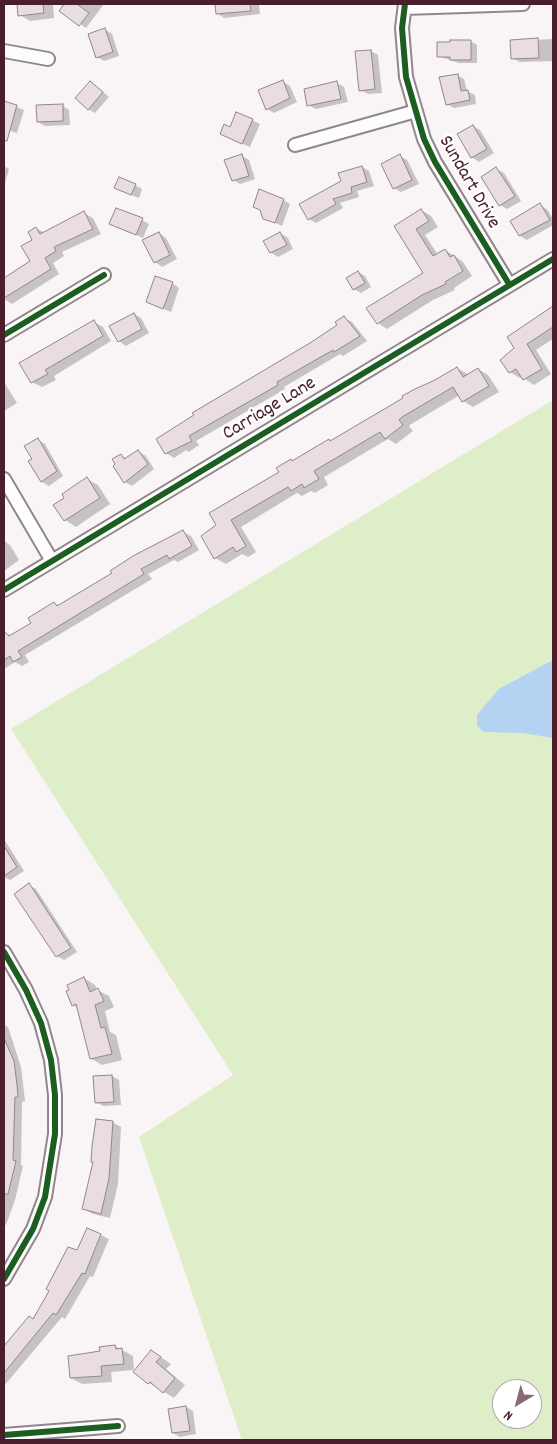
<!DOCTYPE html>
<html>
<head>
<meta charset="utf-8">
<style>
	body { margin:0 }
	#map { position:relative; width:557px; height:1444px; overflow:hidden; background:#f9f4f6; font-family:Dekko,sans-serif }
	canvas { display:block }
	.frame { position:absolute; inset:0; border:5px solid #4a1f2b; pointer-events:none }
	.north { position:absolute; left:492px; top:1379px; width:50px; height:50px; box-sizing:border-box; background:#fff; border:1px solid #b7a5aa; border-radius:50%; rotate:217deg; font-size:14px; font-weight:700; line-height:20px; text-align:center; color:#4a1f2b }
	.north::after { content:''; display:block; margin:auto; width:18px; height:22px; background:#876a72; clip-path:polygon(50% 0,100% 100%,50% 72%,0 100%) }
</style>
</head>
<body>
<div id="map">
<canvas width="557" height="1444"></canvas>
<div class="frame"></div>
<div class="north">N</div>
</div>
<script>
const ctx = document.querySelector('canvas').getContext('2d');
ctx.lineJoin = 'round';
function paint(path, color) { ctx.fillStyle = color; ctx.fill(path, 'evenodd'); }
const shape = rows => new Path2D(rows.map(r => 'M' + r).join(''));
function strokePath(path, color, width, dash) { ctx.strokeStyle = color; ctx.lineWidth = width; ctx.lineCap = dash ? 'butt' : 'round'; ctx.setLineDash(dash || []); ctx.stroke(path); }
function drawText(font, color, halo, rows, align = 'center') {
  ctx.font = font + ' Dekko,sans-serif'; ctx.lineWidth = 4.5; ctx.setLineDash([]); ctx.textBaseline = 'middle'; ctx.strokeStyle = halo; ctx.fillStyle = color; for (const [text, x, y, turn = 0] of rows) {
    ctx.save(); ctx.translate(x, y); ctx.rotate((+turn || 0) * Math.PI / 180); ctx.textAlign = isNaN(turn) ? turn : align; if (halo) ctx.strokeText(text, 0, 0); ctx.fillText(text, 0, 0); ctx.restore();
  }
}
const green = shape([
	[553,400,553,1440,242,1440,139,1137,233,1075,11,729],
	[502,1389,532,1389,532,1419,502,1419]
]);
const water = shape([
	[553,660,553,738,523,733,484,732,477,726,477,715,499,689]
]);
const shadow = shape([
	[18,4,53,4,54,18,30,21,20,15],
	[66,4,104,4,86,28,61,11],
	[216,4,259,4,260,14,224,18,217,13],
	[104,29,112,34,119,56,104,61,97,57],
	[553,39,553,61,520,62,512,58,512,41],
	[470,41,477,45,477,63,459,63,438,56,451,43],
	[371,51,378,55,382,93,368,94,361,90],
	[457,75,464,79,467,91,475,95,476,104,454,108,447,104],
	[91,82,109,97,95,113,88,109],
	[283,82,290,86,297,102,274,113,267,109],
	[337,83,344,87,348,102,316,109,308,105],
	[4,102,24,110,17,133,4,129],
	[62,105,69,110,70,125,45,126,38,122],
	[237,113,260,124,250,147,229,138],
	[473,126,480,130,494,153,479,162,472,157,459,135],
	[242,156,249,160,255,179,240,184,233,180],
	[400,156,407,160,419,184,401,192,394,188],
	[4,166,9,169,4,187],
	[362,167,369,171,374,186,357,191,359,197,340,203,343,208,316,223,309,219,342,182],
	[496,169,504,173,521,201,507,209,500,205],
	[135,185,142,189,139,198,123,192],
	[283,200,290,204,282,226,264,218],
	[540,205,547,209,553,219,553,225,527,240,520,236],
	[421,210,431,216,438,227,425,235,438,255,445,250,455,256,463,262,472,276,454,288,455,290,433,300,387,329,378,323,425,273,395,226],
	[84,213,93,218,101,234,62,252,64,256,53,263,59,274,12,304,4,299,4,280,32,262,36,228,45,233],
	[142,220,149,224,143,238,111,224],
	[159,233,166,238,177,259,162,267,155,262],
	[280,233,288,238,293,249,278,257,270,252],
	[358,272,365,276,371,287,361,293,354,289],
	[172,283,179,288,171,312,147,302],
	[553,307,553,339,536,350,551,374,534,385,522,377,520,378,510,372,515,348,509,338],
	[134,314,141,318,149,333,126,346,119,341],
	[344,318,352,322,367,341,343,356,340,354,284,387,285,389,196,441,199,445,189,452,186,450,174,458,166,453,195,416,339,326],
	[94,322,103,327,111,341,54,376,56,380,42,387,32,382],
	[457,368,469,375,478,369,488,375,499,392,473,407,463,401,460,395,413,423,409,426,413,431,396,444,388,439,324,477,328,485,315,493,311,491,302,496,297,493,241,527,256,552,248,557,242,554,226,564,215,558,203,537,280,472,278,468,331,442],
	[4,382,17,403,4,411],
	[38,440,45,444,63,476,49,486,42,482,29,461,33,459],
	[138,451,146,456,154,469,132,486,125,482,121,455,127,459],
	[87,479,98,485,110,504,76,527,65,520,55,505],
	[183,532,191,536,199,550,178,562,174,560,148,574,152,579,25,655,29,662,22,666,15,662,4,669,4,632,12,636,32,623,54,603,59,606],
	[4,541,10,545,19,560,4,571],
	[4,839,24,871,10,880,4,877],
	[29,885,36,889,77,952,64,960,57,956,16,894],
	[84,978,95,985,97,990,109,996,114,1007,105,1011,110,1032,116,1035,122,1060,102,1065,92,1059,78,1008,73,1005],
	[4,1025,8,1027,21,1067,25,1101,22,1102,21,1165,23,1166,15,1200,6,1225,4,1224],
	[112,1076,119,1080,121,1105,103,1106,96,1102,94,1077],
	[112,1122,121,1127,118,1184,110,1218,93,1214,84,1209],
	[101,1235,109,1239,93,1277,90,1276,65,1319,62,1317,4,1386,4,1347,29,1317,34,1320,78,1252],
	[115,1346,133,1356,134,1370,111,1372,112,1382,82,1384,71,1378,101,1352],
	[152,1351,171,1364,166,1369,185,1385,174,1398,149,1383],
	[186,1407,193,1411,196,1434,180,1437,173,1433]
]);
const building = shape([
	[17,4,43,4,44,13,18,16,17,4],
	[64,4,77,4,89,13,79,26,59,11,64,4],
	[215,4,250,4,251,11,216,14,215,4],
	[105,28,113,52,96,58,88,34,105,28],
	[538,38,539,58,511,59,510,40,538,38],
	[450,40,471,40,471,60,450,60,450,57,437,57,437,42,450,42,450,40],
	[371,50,375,89,359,91,355,51,371,50],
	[458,74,461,91,468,90,470,100,446,105,439,77,458,74],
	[283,80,290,98,266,110,258,90,283,80],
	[90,81,103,92,88,110,75,98,90,81],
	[337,81,341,99,307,106,304,89,337,81],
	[4,101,17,105,7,141,4,141,4,101],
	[63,104,63,121,37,122,36,105,63,104],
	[236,112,253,119,242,144,220,134,224,124,230,127,236,112],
	[473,125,487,149,471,158,457,134,473,125],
	[242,154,249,176,232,181,224,160,242,154],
	[400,154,412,180,393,189,381,164,400,154],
	[362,166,367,182,351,187,352,193,333,199,336,204,308,220,299,204,341,181,338,173,362,166],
	[496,167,515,196,499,206,481,177,496,167],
	[119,177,136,184,131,195,114,188,119,177],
	[259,189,284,199,275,223,263,219,260,210,253,207,259,189],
	[540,203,550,220,519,236,510,221,540,203],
	[116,208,143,218,136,235,109,224,116,208],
	[421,209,429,221,416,229,433,256,445,249,450,257,454,255,463,271,445,282,446,284,422,295,377,324,366,308,423,273,394,226,421,209],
	[84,211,93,229,54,247,56,251,45,258,51,269,4,298,4,278,30,261,21,246,32,240,28,232,36,227,40,234,84,211],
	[159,232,170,255,154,263,142,240,159,232],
	[280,232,287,245,270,253,263,241,280,232],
	[358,271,365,283,353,290,346,278,358,271],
	[155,276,173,282,163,309,146,302,155,276],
	[553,306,553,327,527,344,542,369,523,380,516,369,509,373,500,360,514,348,507,337,553,306],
	[134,313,142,329,118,342,109,326,134,313],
	[344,316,360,336,334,352,333,350,277,382,278,385,189,436,192,441,165,454,156,439,194,415,192,413,310,343,337,325,335,322,344,316],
	[94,320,103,336,45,370,48,374,31,383,19,363,94,320],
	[457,367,463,377,478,368,489,386,462,402,453,387,402,417,399,420,403,425,385,439,380,432,314,471,319,479,304,488,302,484,291,491,288,487,231,520,246,546,236,552,233,547,214,559,201,536,216,525,209,513,279,472,276,468,291,459,292,461,329,439,330,441,403,398,402,396,415,389,435,380,457,367],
	[38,438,57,471,41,482,28,461,32,459,24,446,38,438],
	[138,450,148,464,124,483,113,466,115,464,112,459,121,454,124,459,138,450],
	[87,477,100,498,64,521,53,505,64,498,62,494,87,477],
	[183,530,192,546,169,559,167,555,141,569,144,574,18,651,22,657,13,662,10,656,4,660,4,631,9,636,31,623,28,618,54,602,57,606,112,573,110,571,133,556,183,530],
	[4,846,17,867,4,876,4,846],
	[29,883,71,948,56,957,14,894,29,883],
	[84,977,90,992,98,988,104,1001,95,1005,101,1028,105,1027,112,1054,90,1059,76,1004,72,1006,66,991,69,990,67,985,84,977],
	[4,1038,14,1061,17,1085,18,1097,15,1097,13,1160,16,1161,8,1194,4,1194,4,1038],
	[112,1075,114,1102,95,1103,93,1076,112,1075],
	[96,1119,113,1121,109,1178,101,1214,82,1209,93,1162,91,1162,92,1146,96,1119],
	[87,1228,101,1234,85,1274,82,1273,56,1315,53,1313,4,1373,4,1346,29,1316,33,1319,49,1291,46,1289,68,1247,77,1250,87,1228],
	[115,1345,116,1349,122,1348,124,1364,101,1366,102,1376,70,1378,68,1356,100,1351,99,1347,115,1345],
	[151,1350,161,1357,156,1362,175,1378,163,1393,150,1382,148,1384,133,1372,151,1350],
	[186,1406,190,1431,172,1433,168,1409,186,1406]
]);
const street = shape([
	[405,4,402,28,406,77,424,139,435,162,509,284],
	[405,8,523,4],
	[4,51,48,59],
	[295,145,416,111],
	[4,335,104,275],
	[4,479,52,561],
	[4,590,553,259],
	[4,952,26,990,41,1023,51,1060,55,1095,55,1134,45,1197,33,1229,4,1279],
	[4,1435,118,1426]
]);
const cycleway = shape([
	[405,4,402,28,406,77,424,139,435,162,509,284],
	[4,335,104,275],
	[4,590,553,259],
	[4,952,26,990,41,1023,51,1060,55,1095,55,1134,45,1197,33,1229,4,1279],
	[4,1435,118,1426]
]);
const streetNames = [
	["Sundart Drive",468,183,60],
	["Carriage Lane",270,410,-31]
];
paint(green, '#deeec8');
paint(water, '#b4d2f2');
paint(shadow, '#0003');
paint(building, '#e9dde2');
strokePath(building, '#91878a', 1);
strokePath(street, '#91878a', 16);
strokePath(street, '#fefdfe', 12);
strokePath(cycleway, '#1b5e20', 6);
drawText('20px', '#4a1f2b', '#fff', streetNames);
</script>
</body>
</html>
